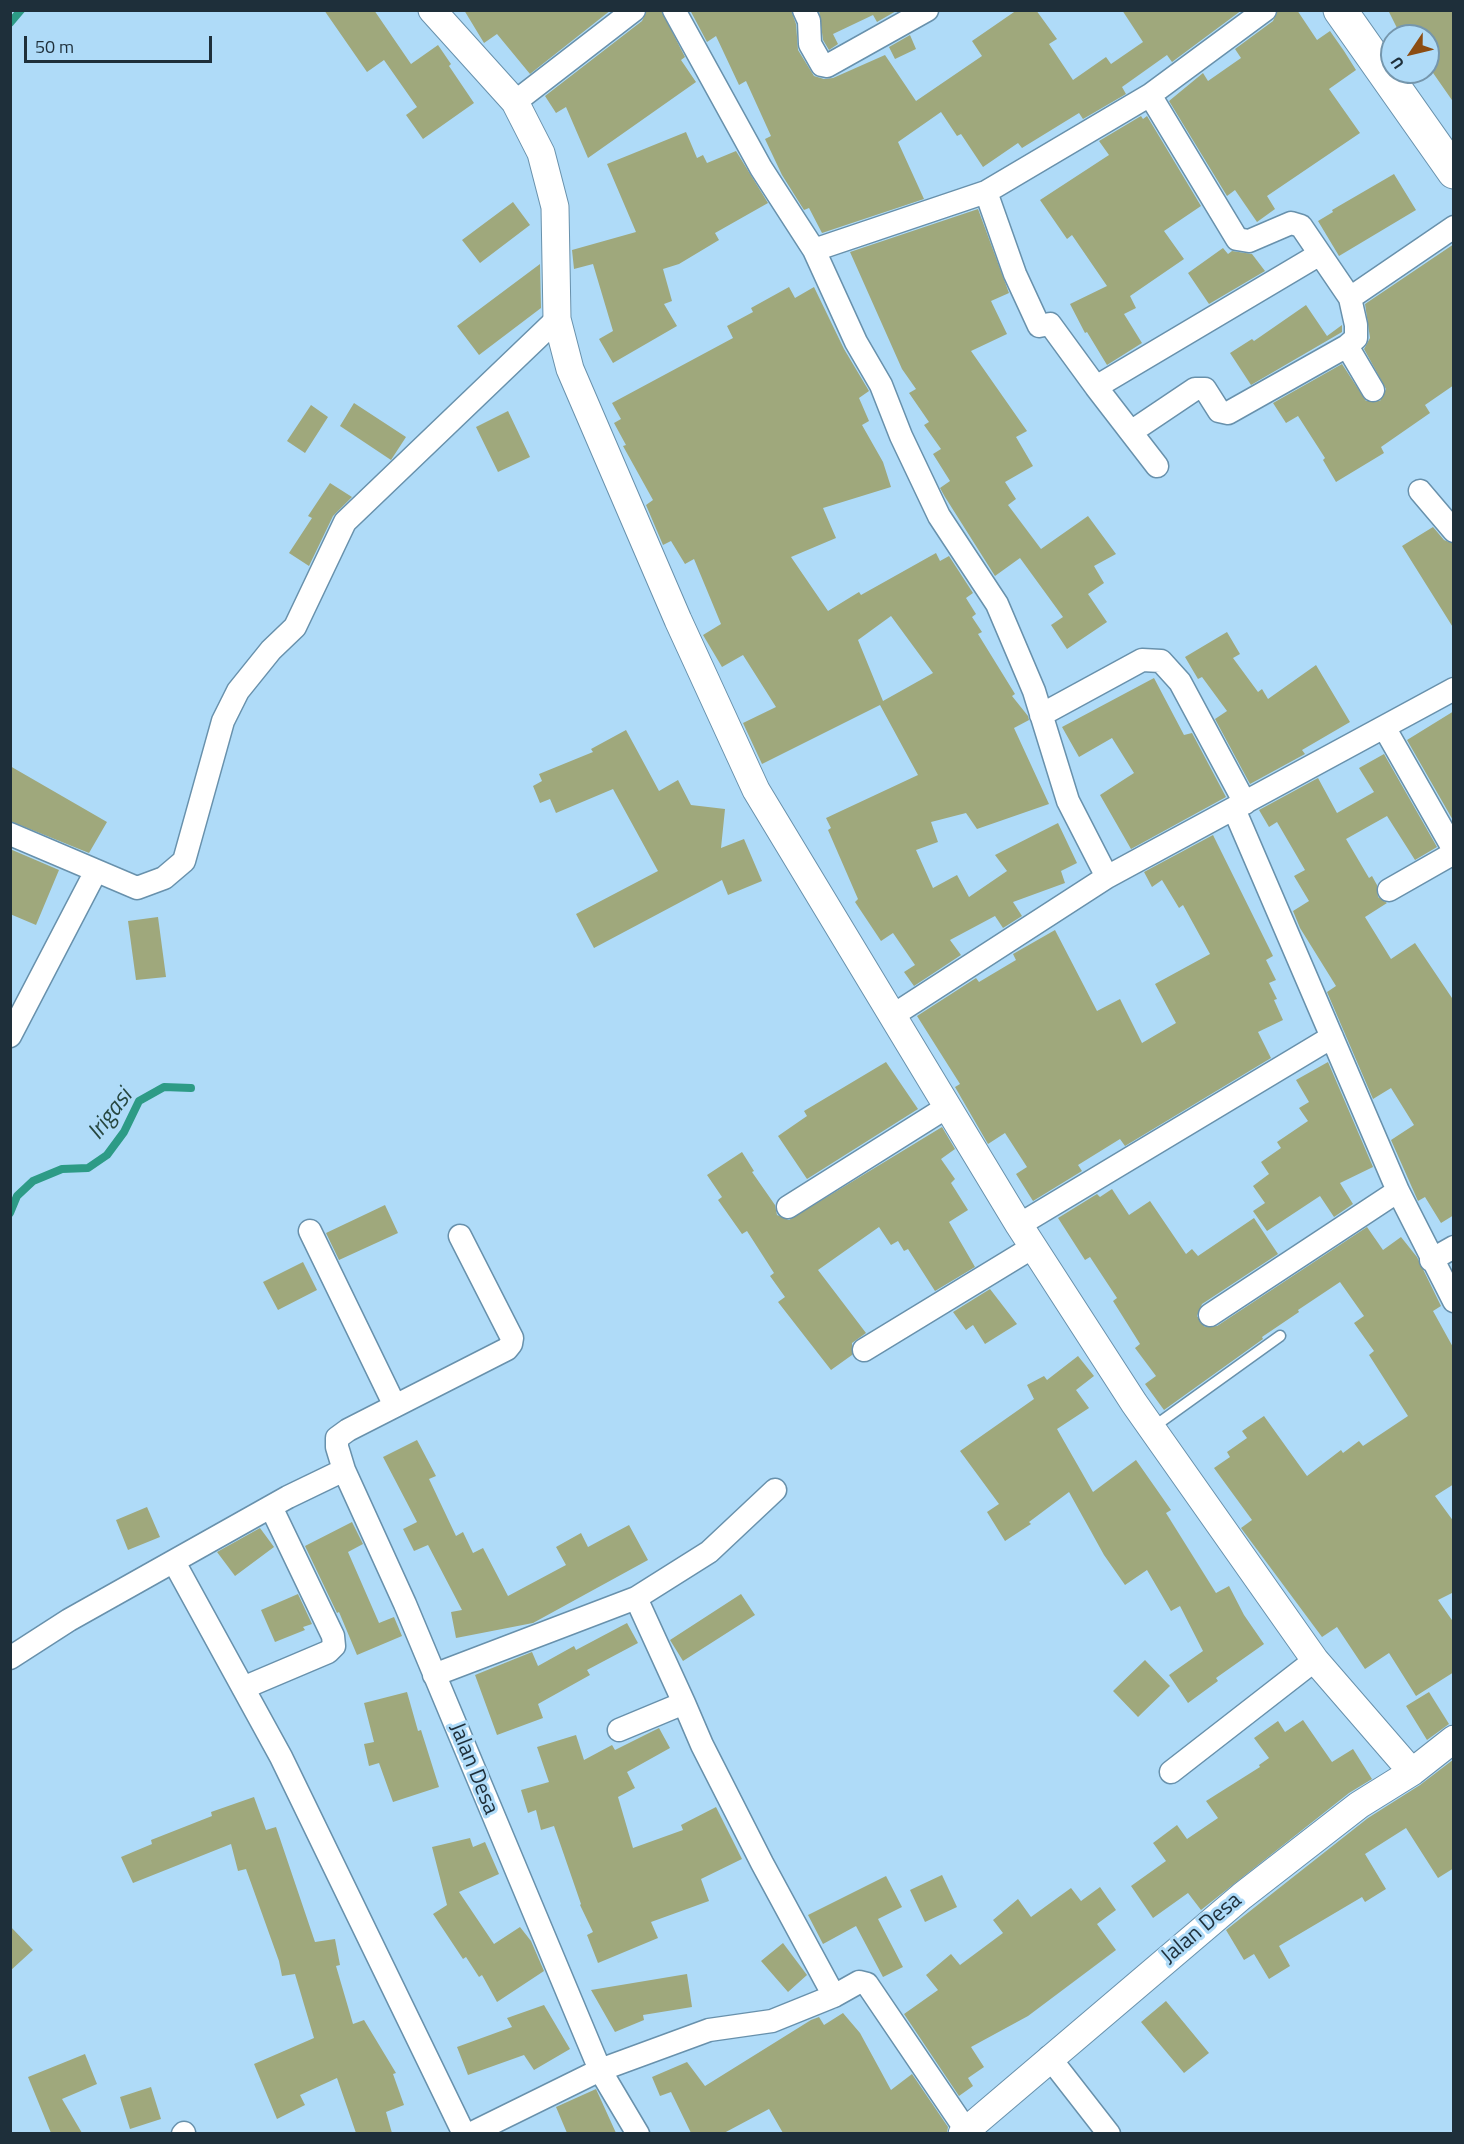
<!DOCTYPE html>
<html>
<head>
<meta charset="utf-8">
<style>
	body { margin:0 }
	#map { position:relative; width:1464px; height:2144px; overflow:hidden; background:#afdbf8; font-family:"Titillium Web",sans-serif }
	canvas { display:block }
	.frame { position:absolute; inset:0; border:12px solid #1e2f3a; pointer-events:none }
	.north { position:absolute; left:1380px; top:24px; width:60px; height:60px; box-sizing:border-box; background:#afdbf8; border:2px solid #7596ac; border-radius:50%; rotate:235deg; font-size:16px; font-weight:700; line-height:24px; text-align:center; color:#1e2f3a }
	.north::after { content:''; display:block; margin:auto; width:21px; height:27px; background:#8c4d13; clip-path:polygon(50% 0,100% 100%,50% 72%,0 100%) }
	.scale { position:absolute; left:24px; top:36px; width:188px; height:27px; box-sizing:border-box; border:3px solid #1e2f3a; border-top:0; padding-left:8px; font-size:18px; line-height:21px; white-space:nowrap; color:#1e2f3a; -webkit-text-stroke:4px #afdbf8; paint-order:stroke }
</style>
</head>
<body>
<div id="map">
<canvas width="1464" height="2144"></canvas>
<div class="frame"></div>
<div class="north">U</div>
<div class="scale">50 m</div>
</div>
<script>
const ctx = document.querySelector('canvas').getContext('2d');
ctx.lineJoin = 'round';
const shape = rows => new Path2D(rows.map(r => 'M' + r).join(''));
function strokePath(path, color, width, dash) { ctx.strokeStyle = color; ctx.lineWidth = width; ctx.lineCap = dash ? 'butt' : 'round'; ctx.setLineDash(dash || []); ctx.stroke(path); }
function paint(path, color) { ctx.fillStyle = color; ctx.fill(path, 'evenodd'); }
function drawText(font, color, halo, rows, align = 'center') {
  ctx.font = font + ' "Titillium Web",sans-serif'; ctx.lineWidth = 6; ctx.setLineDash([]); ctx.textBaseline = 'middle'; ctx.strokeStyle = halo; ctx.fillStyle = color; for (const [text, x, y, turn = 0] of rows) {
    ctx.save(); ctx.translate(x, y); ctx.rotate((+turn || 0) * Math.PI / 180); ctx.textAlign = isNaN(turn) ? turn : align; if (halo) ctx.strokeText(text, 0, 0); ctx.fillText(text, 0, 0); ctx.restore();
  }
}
const stream = shape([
	[10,23,21,10],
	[10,1213,17,1196,33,1181,62,1169,88,1168,107,1155,124,1132,139,1101,164,1087,191,1088]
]);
const building = shape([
	[324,10,374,10,411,64,438,45,451,64,449,66,474,103,423,139,406,115,417,107,384,60,367,72],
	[464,10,611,10,530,74,497,34,484,43],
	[647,10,661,10,685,57,681,60,696,82,588,158,566,107,556,113,545,96,642,21],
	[690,10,791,10,796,24,798,50,814,76,824,79,833,78,885,55,916,101,982,56,972,41,1017,10,1036,10,1057,39,1049,44,1073,80,1106,57,1111,64,1143,42,1122,10,1242,10,1172,62,1167,55,1122,87,1126,94,1083,119,1079,113,1022,148,1018,143,983,167,961,134,957,136,941,112,898,142,924,199,822,233,809,208,804,210,782,175,765,139,771,136,746,81,739,85,716,36,707,42],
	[819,10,898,10,877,22,873,15,833,34,838,44,829,50,823,40],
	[1278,10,1297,10,1317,40,1330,31,1344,51,1356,70,1329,89,1360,133,1267,196,1275,209,1257,222,1235,190,1227,196,1169,101,1203,73,1208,81,1241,58,1235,49,1273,21],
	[1388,10,1454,10,1454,103,1431,70,1427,73,1426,72,1428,72,1428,36,1401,36],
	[910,35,916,49,895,59,889,47],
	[1141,116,1143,119,1147,116,1201,206,1164,231,1184,259,1130,296,1136,308,1124,314,1142,343,1107,365,1087,332,1085,333,1070,304,1107,286,1072,235,1067,239,1040,200,1109,155,1099,141],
	[686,132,697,158,703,155,707,163,736,151,768,203,715,233,719,240,679,264,663,269,672,301,664,304,677,326,613,363,599,339,613,331,593,264,574,269,572,250,636,232,607,164],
	[1394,174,1416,210,1339,256,1318,221,1333,212,1332,210],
	[513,202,530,225,480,263,462,240],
	[978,209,1009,293,991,301,1007,334,971,351,1027,431,1016,437,1033,466,1005,482,1016,499,1008,505,1041,549,1088,516,1116,554,1094,566,1104,583,1088,594,1107,622,1067,649,1051,625,1063,617,1020,558,995,576,945,497,940,488,950,481,933,454,941,449,924,425,929,422,909,393,916,389,902,369,850,252],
	[1454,244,1454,385,1425,405,1430,413,1381,447,1384,453,1336,482,1323,460,1325,458,1298,416,1286,423,1273,403,1342,364,1366,401,1380,401,1386,389,1364,349,1370,338,1365,304],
	[1223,248,1228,254,1232,251,1252,254,1265,271,1209,304,1188,273],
	[540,264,541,308,479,355,457,326],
	[789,287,795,298,814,287,844,349,869,391,859,398,869,421,862,425,883,462,891,487,823,508,836,538,791,557,828,611,859,592,861,595,936,553,940,561,949,556,973,593,966,598,976,614,972,617,982,632,978,634,1015,694,1012,696,1028,716,1029,720,1014,728,1049,804,977,829,966,813,931,822,938,842,916,850,933,888,957,875,969,897,1007,871,995,855,1058,823,1077,863,1061,871,1065,883,1013,902,1022,916,1003,928,995,916,950,940,961,955,914,986,904,972,915,965,893,933,881,941,855,902,858,899,828,830,831,828,826,818,918,775,880,705,762,764,743,723,776,707,743,655,722,667,703,635,721,624,694,559,685,564,671,541,663,545,646,505,653,500,623,446,626,445,614,423,621,419,612,403,733,338,727,326,753,312,751,308],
	[891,616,933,673,883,701,858,640],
	[1306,305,1327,336,1342,325,1342,332,1251,385,1230,353,1252,339,1254,341],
	[354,403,406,437,391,460,340,426],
	[311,405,328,417,305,453,287,441],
	[508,411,530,457,498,472,476,427],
	[330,483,352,497,333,516,309,566,289,553,312,518,308,516],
	[1433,527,1444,540,1454,544,1454,629,1402,546],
	[1227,632,1240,654,1233,658,1258,692,1262,689,1268,699,1316,665,1350,722,1302,750,1305,754,1250,784,1215,719,1227,711,1202,677,1198,679,1185,657],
	[1154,678,1184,735,1192,733,1226,797,1131,849,1100,795,1134,773,1112,738,1079,757,1062,727],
	[1454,711,1454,822,1407,740],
	[626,730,659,791,678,780,691,805,725,809,721,848,744,839,762,881,728,895,722,880,594,948,576,914,658,871,613,789,556,813,550,799,540,803,533,786,542,781,539,774,593,752,591,749],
	[1384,754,1437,847,1415,860,1387,816,1346,839,1369,878,1372,876,1377,885,1378,897,1387,903,1365,917,1391,959,1415,943,1454,1001,1454,1215,1441,1223,1425,1197,1418,1201,1391,1140,1414,1125,1391,1088,1373,1099,1327,992,1336,986,1300,928,1293,911,1309,901,1294,876,1305,870,1277,822,1269,827,1259,810,1318,778,1337,813,1374,792,1359,768],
	[10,766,107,822,89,853,10,821],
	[1213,835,1273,956,1266,960,1276,980,1269,983,1277,999,1274,1000,1283,1020,1258,1032,1271,1058,1125,1146,1120,1139,1078,1165,1082,1171,1033,1201,1016,1174,1027,1167,1005,1133,988,1144,955,1087,960,1084,917,1016,976,978,979,982,1016,960,1013,954,1055,930,1097,1011,1120,999,1142,1043,1176,1023,1155,984,1210,954,1183,905,1179,908,1162,880,1152,887,1144,872],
	[10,849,59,870,36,925,10,914],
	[158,917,166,977,136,980,128,921],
	[886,1062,918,1109,807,1179,778,1136,807,1116,804,1111],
	[1328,1062,1373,1167,1340,1183,1353,1204,1334,1217,1320,1196,1267,1231,1253,1211,1265,1203,1253,1186,1269,1174,1261,1162,1281,1148,1277,1142,1308,1121,1299,1108,1309,1102,1296,1080],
	[942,1127,955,1149,941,1159,955,1179,951,1183,968,1210,949,1222,975,1267,935,1291,908,1249,904,1251,898,1241,891,1245,879,1227,818,1270,866,1333,852,1343,852,1355,831,1370,778,1302,785,1297,770,1276,774,1273,747,1231,742,1234,718,1200,722,1197,707,1175,742,1152,754,1171,752,1172,775,1205,777,1215,789,1220],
	[1112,1189,1129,1215,1150,1201,1186,1254,1192,1249,1198,1256,1254,1218,1278,1254,1202,1304,1197,1316,1205,1327,1217,1326,1367,1227,1383,1250,1401,1237,1417,1257,1441,1306,1433,1311,1454,1349,1454,1484,1435,1496,1454,1522,1454,1592,1438,1600,1454,1623,1454,1672,1416,1696,1389,1653,1365,1669,1337,1627,1322,1637,1241,1528,1252,1520,1214,1468,1230,1457,1227,1452,1247,1438,1242,1431,1264,1416,1307,1476,1341,1450,1343,1453,1359,1441,1363,1446,1408,1416,1369,1355,1374,1351,1354,1323,1364,1316,1340,1282,1298,1310,1299,1312,1262,1337,1263,1339,1164,1410,1145,1384,1156,1376,1135,1348,1140,1344,1113,1301,1117,1298,1090,1257,1085,1260,1058,1218,1097,1194,1100,1197],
	[385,1205,398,1233,339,1260,326,1233],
	[303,1262,317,1290,278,1310,263,1282],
	[990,1289,1017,1324,985,1344,973,1325,966,1330,953,1312],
	[1078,1356,1094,1376,1076,1390,1089,1408,1057,1429,1093,1492,1136,1460,1171,1510,1166,1513,1216,1593,1229,1586,1244,1615,1264,1644,1216,1678,1218,1681,1188,1703,1169,1675,1203,1651,1180,1606,1171,1611,1147,1570,1125,1585,1104,1555,1069,1492,1029,1522,1031,1524,1005,1541,987,1512,999,1504,960,1451,1034,1399,1027,1385,1044,1376,1047,1380],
	[417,1440,436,1476,429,1479,456,1536,463,1532,473,1553,483,1548,508,1596,566,1565,556,1547,581,1533,588,1547,629,1525,648,1560,533,1623,456,1638,451,1612,462,1610,428,1545,414,1551,403,1529,417,1522,383,1457],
	[147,1507,160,1537,128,1550,116,1520],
	[352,1522,363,1544,348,1552,379,1623,394,1617,402,1636,357,1655,339,1612,337,1613,305,1546],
	[260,1528,274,1547,235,1576,217,1552],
	[298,1594,312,1624,303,1627,305,1630,275,1642,261,1610],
	[741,1594,755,1615,683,1661,670,1640],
	[627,1623,638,1643,587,1670,590,1675,538,1704,543,1718,497,1735,475,1675,532,1652,538,1666,574,1646,576,1650],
	[1145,1660,1170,1686,1138,1717,1113,1691],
	[407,1692,418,1731,421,1730,439,1787,393,1802,379,1763,369,1766,364,1744,374,1742,364,1703],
	[1429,1692,1449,1724,1427,1740,1406,1706],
	[1303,1720,1332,1762,1353,1749,1372,1779,1349,1793,1201,1910,1188,1893,1153,1918,1131,1886,1166,1861,1153,1843,1177,1825,1187,1839,1218,1818,1206,1801,1260,1767,1259,1765,1269,1758,1254,1738,1278,1721,1285,1732],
	[659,1728,670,1748,627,1772,635,1788,618,1797,633,1848,683,1830,681,1825,716,1807,742,1859,701,1879,709,1901,651,1922,658,1938,598,1963,587,1935,593,1932,580,1905,581,1904,554,1826,541,1830,536,1810,528,1813,521,1790,549,1782,537,1747,576,1735,584,1760,612,1745,615,1750],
	[1454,1759,1454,1868,1438,1878,1406,1828,1365,1854,1386,1889,1365,1902,1362,1897,1279,1946,1290,1966,1269,1979,1254,1954,1244,1960,1226,1930,1368,1818,1420,1785],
	[254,1797,266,1830,276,1827,315,1942,335,1939,340,1965,336,1966,353,2024,364,2020,396,2073,393,2074,404,2105,386,2112,392,2133,356,2133,337,2078,300,2095,305,2105,277,2119,254,2064,314,2038,295,1974,282,1976,279,1961,246,1869,238,1871,231,1844,133,1883,121,1857,152,1844,151,1840,212,1816,211,1812],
	[470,1838,473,1847,485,1842,499,1874,459,1892,494,1944,520,1927,531,1941,544,1971,497,2002,482,1975,479,1977,466,1957,463,1959,433,1914,447,1905,432,1847],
	[942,1875,957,1907,925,1922,910,1890],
	[886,1876,902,1907,878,1919,903,1967,883,1977,856,1926,823,1944,808,1915],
	[1100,1887,1116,1910,1097,1924,1116,1950,1028,2016,971,2047,984,2067,968,2078,973,2086,959,2096,904,2014,938,1990,926,1975,951,1954,960,1965,1003,1933,993,1920,1018,1899,1031,1917,1071,1888,1081,1901],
	[10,1926,33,1950,10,1971],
	[783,1943,807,1975,788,1992,761,1961],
	[687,1974,692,2007,643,2015,644,2020,615,2032,591,1990],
	[1166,2001,1209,2053,1184,2073,1141,2022],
	[544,2005,570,2049,534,2070,524,2055,468,2075,457,2047,512,2027,507,2018],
	[843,2013,860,2033,891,2090,912,2074,948,2127,947,2133,783,2133,769,2109,724,2133,691,2133,671,2092,660,2096,652,2077,687,2062,705,2086,811,2020,819,2017,824,2025],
	[85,2054,97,2084,62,2099,82,2133,51,2133,28,2077],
	[151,2087,161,2119,130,2129,120,2097],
	[596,2089,616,2133,567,2133,556,2107]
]);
const service = shape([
	[1152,1428,1280,1336]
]);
const minor = shape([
	[674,10,761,168,814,250,856,342,881,385,901,436,939,516,997,604,1034,691,1068,801,1107,877],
	[804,10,809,21,810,44,822,65,827,66,927,10],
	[515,102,634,10],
	[986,192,1015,274,1039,326,1050,324,1096,387,1320,254],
	[814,250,986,192,1150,95,1265,10],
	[1350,298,1454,227],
	[1347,346,1373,390],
	[1096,387,1157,466],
	[1131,432,1195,389,1205,389,1219,411,1228,413,1347,346,1356,338,1356,325,1350,298,1301,226,1291,223,1249,241,1237,239,1150,95],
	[1420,491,1454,531],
	[1041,715,1142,660,1161,661,1180,682,1245,803],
	[1384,727,1454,850],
	[1234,809,1398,1191,1454,1301],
	[10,834,137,888,164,878,184,861,223,721,238,691,271,650,295,627,345,522,557,319],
	[1389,890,1454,853],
	[892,1016,1107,877,1454,689],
	[10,1036,96,871],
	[788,1207,947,1107],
	[1019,1225,1332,1037],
	[310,1231,395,1406],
	[460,1236,512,1338,511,1344,507,1349,348,1430,337,1438,337,1447,344,1470,405,1604,600,2070,638,2134],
	[1431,1260,1454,1247],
	[1210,1315,1398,1191],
	[864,1350,1033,1247],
	[174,1562,281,1757,464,2134],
	[10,1658,69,1620,288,1497,344,1470],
	[434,1675,636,1598,709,1552,775,1490],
	[243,1688,328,1652,334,1646,333,1636,271,1507],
	[684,1703,702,1745,762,1863,834,1996],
	[619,1730,684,1703,636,1598],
	[1171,1772,1315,1660],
	[1049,2057,1109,2134],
	[183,2134,184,2133],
	[470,2134,600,2070,709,2030,772,2021,834,1996,859,1982,867,1984,966,2130]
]);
const tertiary = shape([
	[432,10,515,102,541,153,555,207,557,319,570,369,678,620,756,790,1019,1225,1134,1403,1315,1660,1412,1772],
	[962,2134,1242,1896,1359,1805,1412,1772,1454,1739]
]);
const primary = shape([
	[1340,10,1454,172]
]);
const streetNames = [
	["Jalan Desa",473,1769,68],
	["Jalan Desa",1202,1929,-40]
];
const waterNames = [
	["Irigasi",111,1115,-53]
];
strokePath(stream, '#2d9b86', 8);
paint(building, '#9fa87c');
strokePath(service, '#6891ac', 13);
strokePath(minor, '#6891ac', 25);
strokePath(tertiary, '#6891ac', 29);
strokePath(primary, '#6891ac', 35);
strokePath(service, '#fff', 10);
strokePath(minor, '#fff', 22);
strokePath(tertiary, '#fff', 27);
strokePath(primary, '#fff', 33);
drawText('22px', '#1e2f3a', '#afdbf8', streetNames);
drawText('italic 24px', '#274740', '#afdbf8', waterNames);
</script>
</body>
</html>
